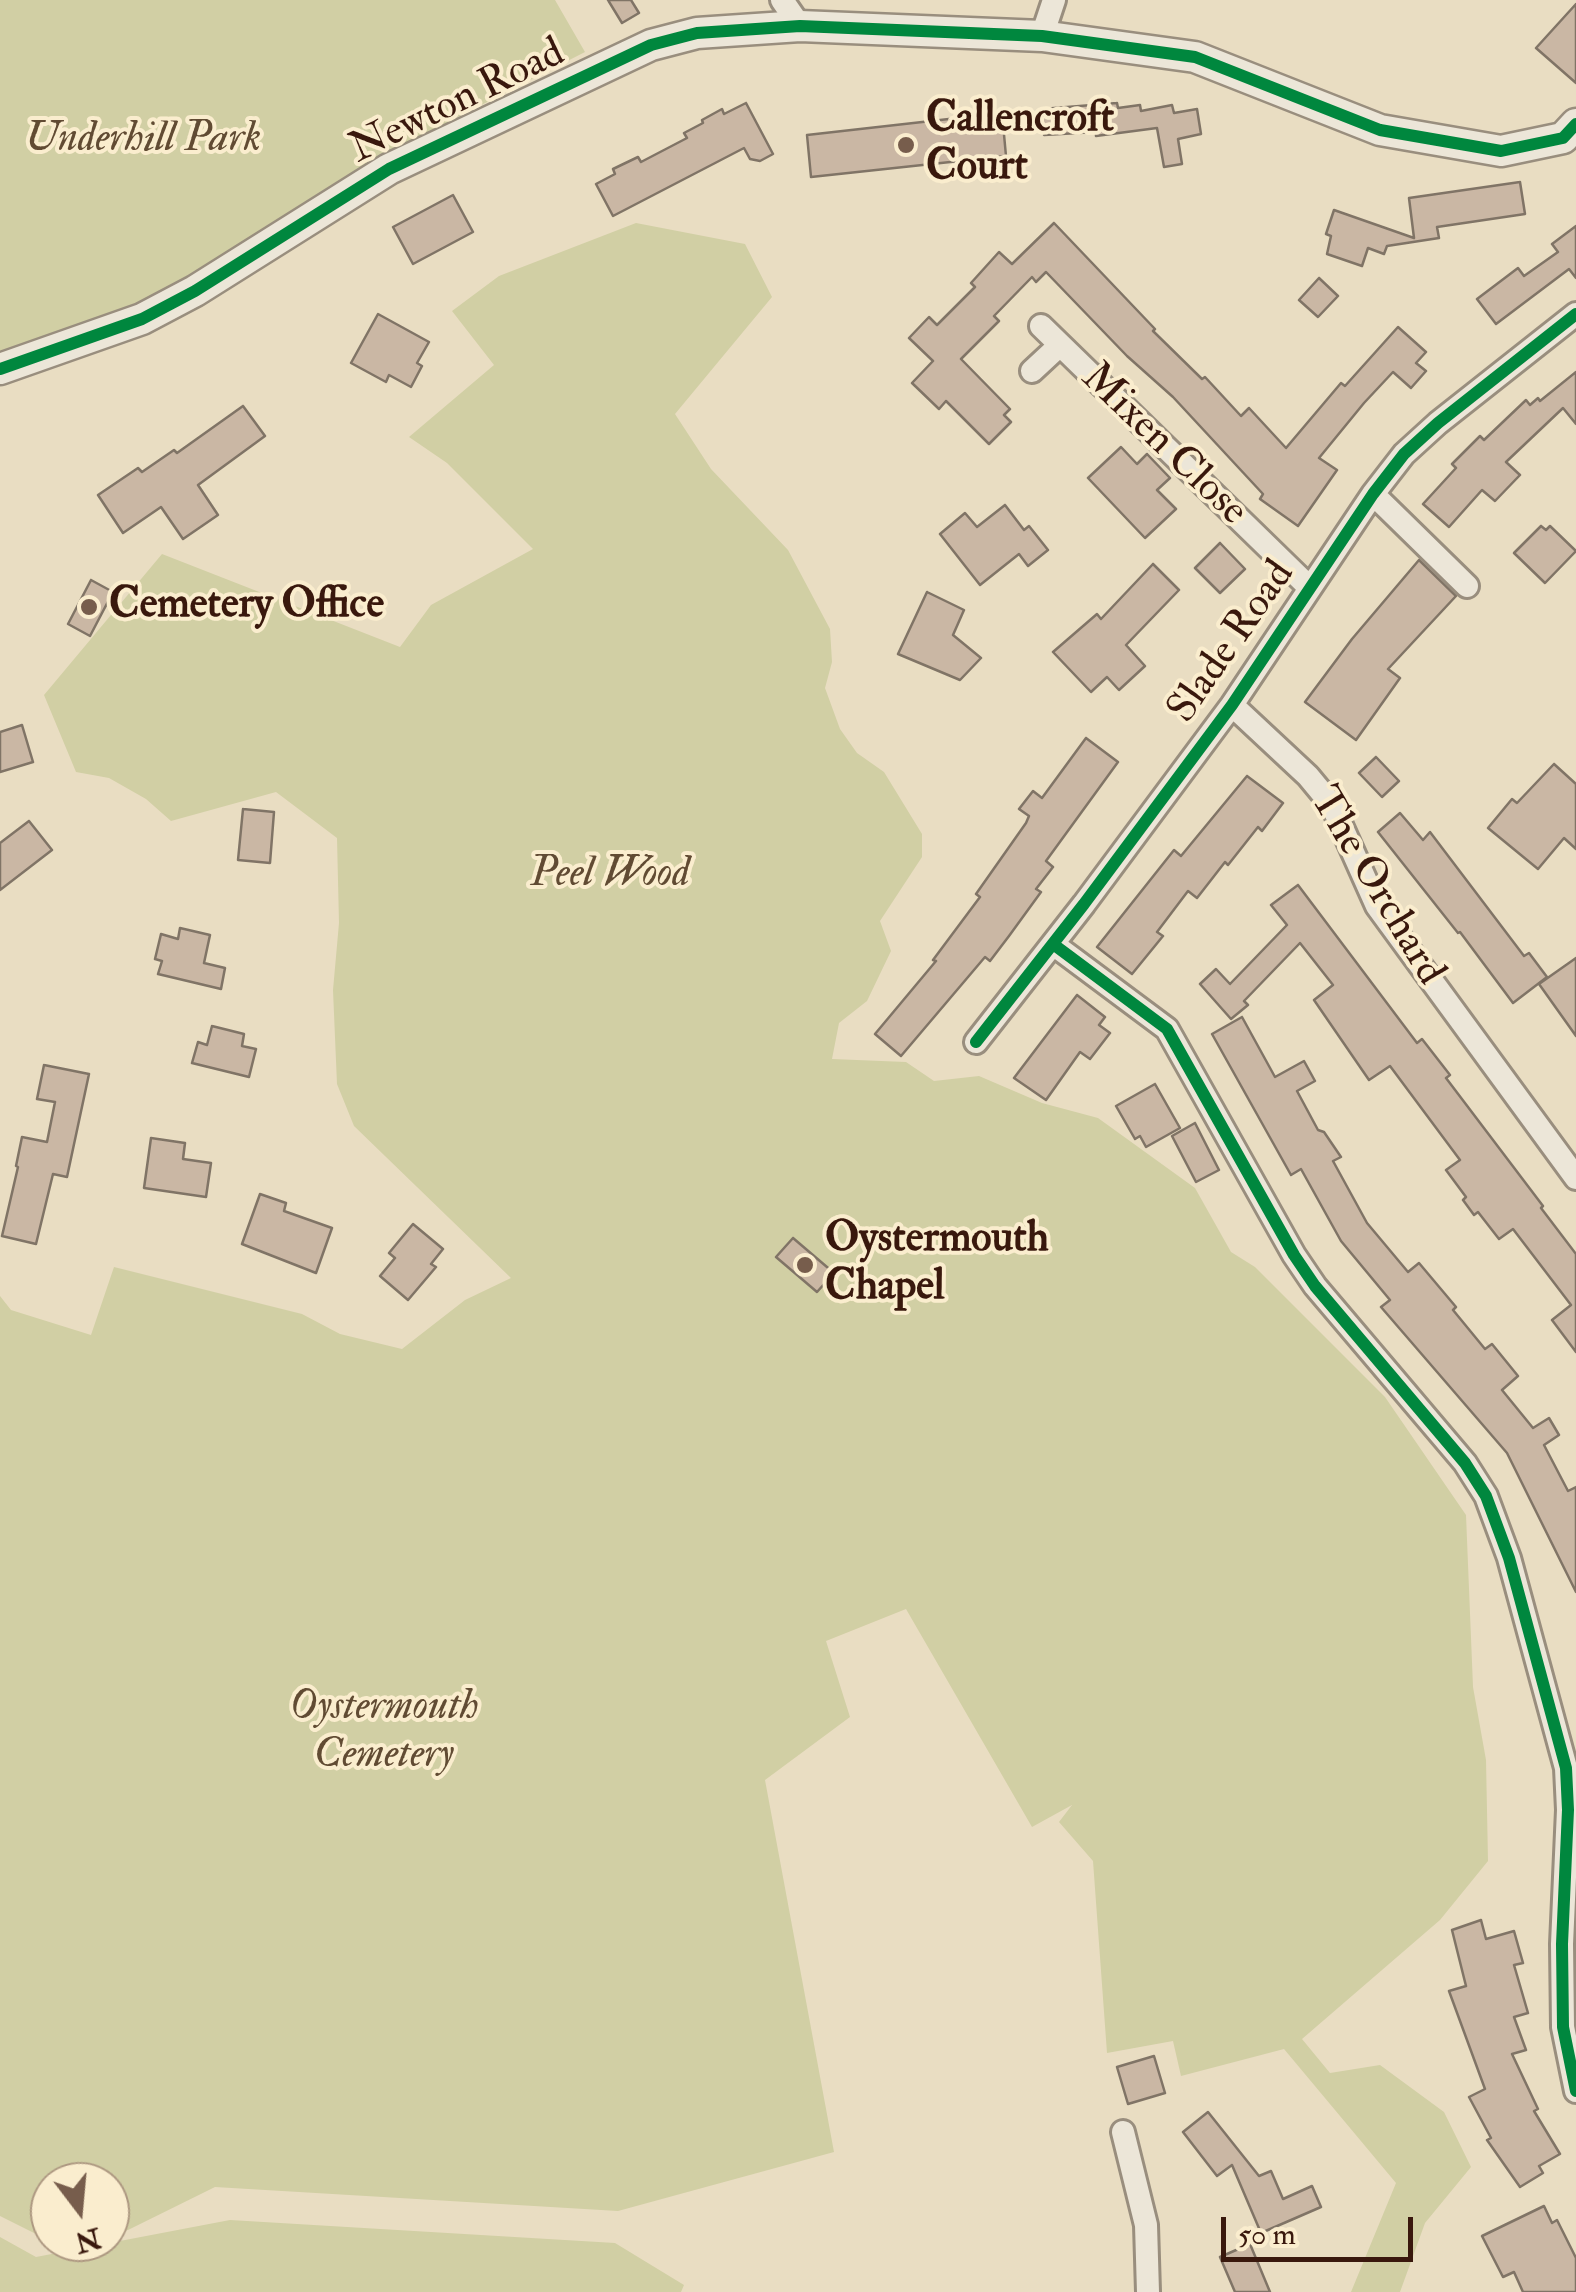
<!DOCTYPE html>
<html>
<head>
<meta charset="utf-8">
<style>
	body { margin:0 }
	#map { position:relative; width:1576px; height:2292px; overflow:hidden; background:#e9ddc2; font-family:"IM FELL Double Pica",serif }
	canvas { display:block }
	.north { position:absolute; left:30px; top:2162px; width:100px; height:100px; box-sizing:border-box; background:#faedce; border:2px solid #ad9881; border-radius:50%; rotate:164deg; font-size:28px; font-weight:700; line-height:40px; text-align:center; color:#39180d }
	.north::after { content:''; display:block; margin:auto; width:35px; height:45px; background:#775d4c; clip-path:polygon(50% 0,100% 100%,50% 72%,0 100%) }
	.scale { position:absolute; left:1221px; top:2217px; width:192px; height:45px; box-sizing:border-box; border:5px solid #39180d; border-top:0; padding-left:12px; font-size:30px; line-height:35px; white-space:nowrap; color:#39180d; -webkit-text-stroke:8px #faedce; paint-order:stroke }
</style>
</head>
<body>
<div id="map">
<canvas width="1576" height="2292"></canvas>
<div class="north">N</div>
<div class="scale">50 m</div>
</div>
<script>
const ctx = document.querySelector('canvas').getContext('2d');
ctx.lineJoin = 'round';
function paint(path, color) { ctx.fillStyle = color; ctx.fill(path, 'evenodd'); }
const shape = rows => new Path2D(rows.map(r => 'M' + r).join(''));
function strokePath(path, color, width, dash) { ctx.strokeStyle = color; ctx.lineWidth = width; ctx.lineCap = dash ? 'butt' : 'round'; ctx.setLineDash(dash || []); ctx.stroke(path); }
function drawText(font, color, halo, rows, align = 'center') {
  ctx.font = font + ' "IM FELL Double Pica",serif'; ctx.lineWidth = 8; ctx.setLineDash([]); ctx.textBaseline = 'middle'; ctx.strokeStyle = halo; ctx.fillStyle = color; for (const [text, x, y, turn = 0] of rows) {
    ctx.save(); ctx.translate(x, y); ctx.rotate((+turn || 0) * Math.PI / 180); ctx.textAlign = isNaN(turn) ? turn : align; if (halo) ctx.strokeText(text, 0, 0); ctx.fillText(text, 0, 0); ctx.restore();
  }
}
const green = shape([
	[0,0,555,0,585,52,452,120,322,191,188,280,86,325,0,357],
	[636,223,745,244,772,297,675,414,711,469,788,550,830,629,832,662,825,688,840,729,857,753,884,772,922,834,922,857,880,921,891,951,867,1001,839,1023,832,1059,906,1062,934,1081,979,1076,1042,1103,1098,1118,1195,1188,1231,1252,1255,1267,1385,1397,1466,1515,1473,1687,1486,1760,1488,1861,1440,1920,1302,2039,1330,2073,1380,2065,1444,2112,1471,2167,1425,2223,1400,2292,1351,2292,1396,2183,1284,2049,1181,2076,1173,2041,1107,2053,1093,1861,1059,1822,1072,1805,1032,1827,906,1609,826,1641,850,1717,765,1780,834,2152,618,2211,215,2187,128,2230,110,2232,110,2182,50,2182,50,2237,44,2238,0,2216,0,1296,11,1310,91,1335,114,1267,302,1314,340,1334,402,1349,465,1300,511,1278,354,1126,337,1084,333,990,339,923,337,838,276,792,171,821,146,799,109,778,76,772,44,695,162,554,400,647,431,605,533,549,447,463,409,437,494,365,452,311,499,276],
	[230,2220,615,2243,684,2285,681,2292,0,2292,0,2237,36,2257]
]);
const building = shape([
	[608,0,631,0,639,13,622,23,608,0],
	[1576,4,1576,83,1536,48,1576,4],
	[746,103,773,154,760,161,750,159,744,148,613,216,596,184,615,174,613,169,638,157,641,162,687,138,684,133,703,123,702,120,722,109,724,114,746,103],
	[1117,103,1118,108,1140,105,1141,111,1172,105,1174,113,1197,109,1201,134,1178,139,1182,164,1164,167,1157,128,1096,136,1096,132,1044,135,1042,109,1117,103],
	[1002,113,1006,156,811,177,807,135,1002,113],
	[1520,182,1525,214,1437,227,1439,238,1387,246,1384,254,1368,248,1362,266,1327,254,1331,236,1326,234,1334,210,1414,238,1409,198,1520,182],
	[453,195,473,232,413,264,393,227,453,195],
	[1054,223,1155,329,1153,331,1202,379,1205,377,1241,416,1249,408,1286,448,1341,383,1345,386,1398,327,1426,352,1416,363,1426,371,1411,388,1393,372,1364,403,1319,458,1337,470,1298,526,1260,499,1263,494,1173,397,1127,356,1046,272,1036,282,1032,277,994,316,999,321,961,359,1010,409,1004,415,1011,422,989,444,946,401,939,409,912,383,933,361,909,338,929,317,937,325,975,287,971,283,999,252,1012,264,1054,223],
	[1576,226,1576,278,1569,269,1496,324,1477,299,1518,268,1524,276,1558,252,1552,244,1576,226],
	[1319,278,1338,296,1318,317,1299,300,1319,278],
	[378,314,429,342,417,363,422,366,411,387,389,375,386,382,351,363,378,314],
	[1576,372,1576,424,1563,408,1506,462,1520,475,1495,501,1482,490,1449,527,1423,504,1456,468,1452,464,1480,436,1484,440,1526,400,1530,405,1538,398,1540,401,1576,372],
	[243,406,265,436,198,485,218,515,183,539,161,507,123,533,98,495,138,468,142,472,174,450,177,453,243,406],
	[1121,447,1137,464,1147,454,1170,478,1157,490,1176,509,1145,538,1088,478,1121,447],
	[1005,505,1024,530,1029,526,1048,550,1028,566,1019,554,980,585,940,534,965,513,977,527,1005,505],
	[1541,526,1546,530,1550,526,1576,551,1545,583,1514,553,1541,526],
	[1220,543,1245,569,1220,593,1195,568,1220,543],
	[1419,560,1456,596,1388,669,1400,678,1356,740,1305,702,1352,639,1419,560],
	[1153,564,1179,590,1126,645,1145,666,1119,690,1107,677,1091,692,1053,652,1097,614,1101,619,1153,564],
	[91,580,113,592,90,636,68,624,91,580],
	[927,592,964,610,953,635,981,658,960,680,898,654,927,592],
	[22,725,33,762,0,772,0,732,22,725],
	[1086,738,1118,762,1046,861,1053,867,1036,889,1041,892,1009,936,990,961,985,957,901,1056,875,1034,936,961,933,960,980,897,976,894,1026,823,1029,816,1019,809,1033,791,1042,798,1086,738],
	[1376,757,1399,781,1382,797,1359,773,1376,757],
	[1554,764,1576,784,1576,849,1564,838,1538,869,1488,828,1512,799,1517,803,1554,764],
	[1247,776,1283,803,1262,831,1258,827,1228,865,1225,862,1197,898,1188,891,1157,932,1163,936,1132,974,1097,947,1174,850,1181,856,1247,776],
	[243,809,274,812,270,863,238,860,243,809],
	[1400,813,1423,840,1430,832,1524,956,1529,953,1547,977,1513,1003,1460,932,1458,933,1378,832,1400,813],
	[29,821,52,850,0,890,0,843,29,821],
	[1298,885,1417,1043,1422,1039,1450,1075,1446,1078,1543,1206,1541,1208,1576,1254,1576,1352,1552,1320,1571,1305,1513,1229,1499,1239,1478,1212,1474,1215,1463,1200,1466,1197,1446,1170,1460,1160,1390,1066,1369,1080,1314,1000,1333,985,1300,943,1244,1001,1248,1005,1231,1019,1200,984,1216,969,1230,984,1287,925,1271,905,1298,885],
	[180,928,210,935,204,963,225,968,221,989,158,974,162,961,155,959,161,934,178,939,180,928],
	[1576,958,1576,1036,1539,984,1576,958],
	[1077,995,1105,1017,1099,1025,1110,1033,1090,1059,1080,1052,1046,1100,1014,1078,1077,995],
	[1242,1017,1275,1077,1304,1061,1315,1081,1297,1091,1318,1130,1324,1132,1341,1157,1333,1161,1367,1223,1408,1272,1419,1263,1456,1307,1453,1310,1485,1349,1492,1344,1518,1376,1502,1390,1533,1428,1549,1418,1559,1435,1544,1445,1568,1491,1576,1487,1576,1592,1507,1453,1381,1307,1390,1300,1341,1241,1301,1169,1291,1175,1212,1034,1242,1017],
	[212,1026,244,1034,242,1046,256,1049,249,1077,192,1063,198,1042,207,1045,212,1026],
	[44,1065,89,1074,67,1177,53,1174,36,1244,2,1236,18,1167,16,1166,22,1137,47,1142,55,1102,37,1099,44,1065],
	[1155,1084,1180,1128,1146,1147,1140,1136,1135,1139,1116,1106,1155,1084],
	[1195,1123,1219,1170,1196,1182,1172,1136,1195,1123],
	[151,1138,185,1143,183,1159,211,1163,206,1197,144,1188,151,1138],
	[260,1194,286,1203,284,1211,332,1228,316,1273,242,1244,260,1194],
	[413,1224,443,1249,431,1264,436,1267,408,1300,380,1276,395,1258,389,1253,413,1224],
	[793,1238,834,1273,817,1292,776,1257,793,1238],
	[1481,1920,1486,1939,1514,1931,1523,1963,1514,1965,1528,2013,1514,2017,1526,2050,1512,2054,1538,2109,1534,2111,1560,2154,1539,2166,1543,2173,1520,2187,1487,2140,1491,2138,1469,2097,1485,2089,1449,1991,1466,1986,1452,1930,1481,1920],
	[1154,2056,1165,2093,1128,2104,1117,2067,1154,2056],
	[1208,2112,1259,2176,1271,2171,1283,2199,1312,2186,1321,2207,1261,2233,1232,2165,1217,2176,1183,2132,1208,2112],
	[1544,2206,1552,2223,1557,2220,1576,2258,1576,2292,1523,2292,1514,2272,1503,2277,1482,2236,1544,2206],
	[1250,2244,1270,2292,1235,2292,1220,2257,1250,2244]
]);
const minor = shape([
	[782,0,800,26],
	[1042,36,1054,0],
	[1041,326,1310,588],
	[1032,371,1060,345],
	[1373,494,1467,586],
	[1232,705,1308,776,1332,805,1377,906,1576,1178],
	[1053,944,1167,1029,1294,1255,1315,1286,1465,1463,1486,1496,1509,1558,1566,1768,1568,1810,1562,1944,1563,2027,1576,2091],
	[976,1042,1084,904,1232,705,1373,494,1404,454,1438,423,1576,314],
	[1123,2132,1146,2225,1148,2292]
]);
const tertiary = shape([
	[0,369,142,319,195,291,389,169,651,45,697,33,800,26,1042,36,1195,57,1380,130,1501,151,1563,138,1576,124]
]);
const cycleway = shape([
	[0,369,142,319,195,291,389,169,651,45,697,33,800,26,1042,36,1195,57,1380,130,1501,151,1563,138,1576,124],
	[1053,944,1167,1029,1294,1255,1315,1286,1465,1463,1486,1496,1509,1558,1566,1768,1568,1810,1562,1944,1563,2027,1576,2091],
	[976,1042,1084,904,1232,705,1373,494,1404,454,1438,423,1576,314]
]);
const markers = [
	[906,145,10,"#775d4c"],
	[89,607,10,"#775d4c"],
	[805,1265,10,"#775d4c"]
];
const streetNames = [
	["Newton Road",458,103,-26],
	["Mixen Close",1163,446,44],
	["Slade Road",1233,643,-55],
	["The Orchard",1375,887,59]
];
const poiNames = [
	["Callencroft",926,121],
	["Court",926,169],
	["Cemetery Office",109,607],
	["Oystermouth",825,1241],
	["Chapel",825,1289]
];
const parkNames = [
	["Underhill Park",143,141],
	["Peel Wood",610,876],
	["Oystermouth",384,1709],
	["Cemetery",384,1757]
];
paint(green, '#d1cfa4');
paint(building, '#cab7a4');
strokePath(building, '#807466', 2.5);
strokePath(minor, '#998e7e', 28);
strokePath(tertiary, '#998e7e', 35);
strokePath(minor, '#ece6d8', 22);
strokePath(tertiary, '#ece6d8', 30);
strokePath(cycleway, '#00873e', 12);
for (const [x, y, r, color] of markers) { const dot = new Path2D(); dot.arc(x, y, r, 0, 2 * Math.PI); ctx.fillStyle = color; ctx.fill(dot); strokePath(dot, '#faedce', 4); }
drawText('42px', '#39180d', '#faedce', streetNames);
drawText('bold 42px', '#39180d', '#faedce', poiNames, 'left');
drawText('italic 42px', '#614b33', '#faedce', parkNames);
</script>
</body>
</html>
